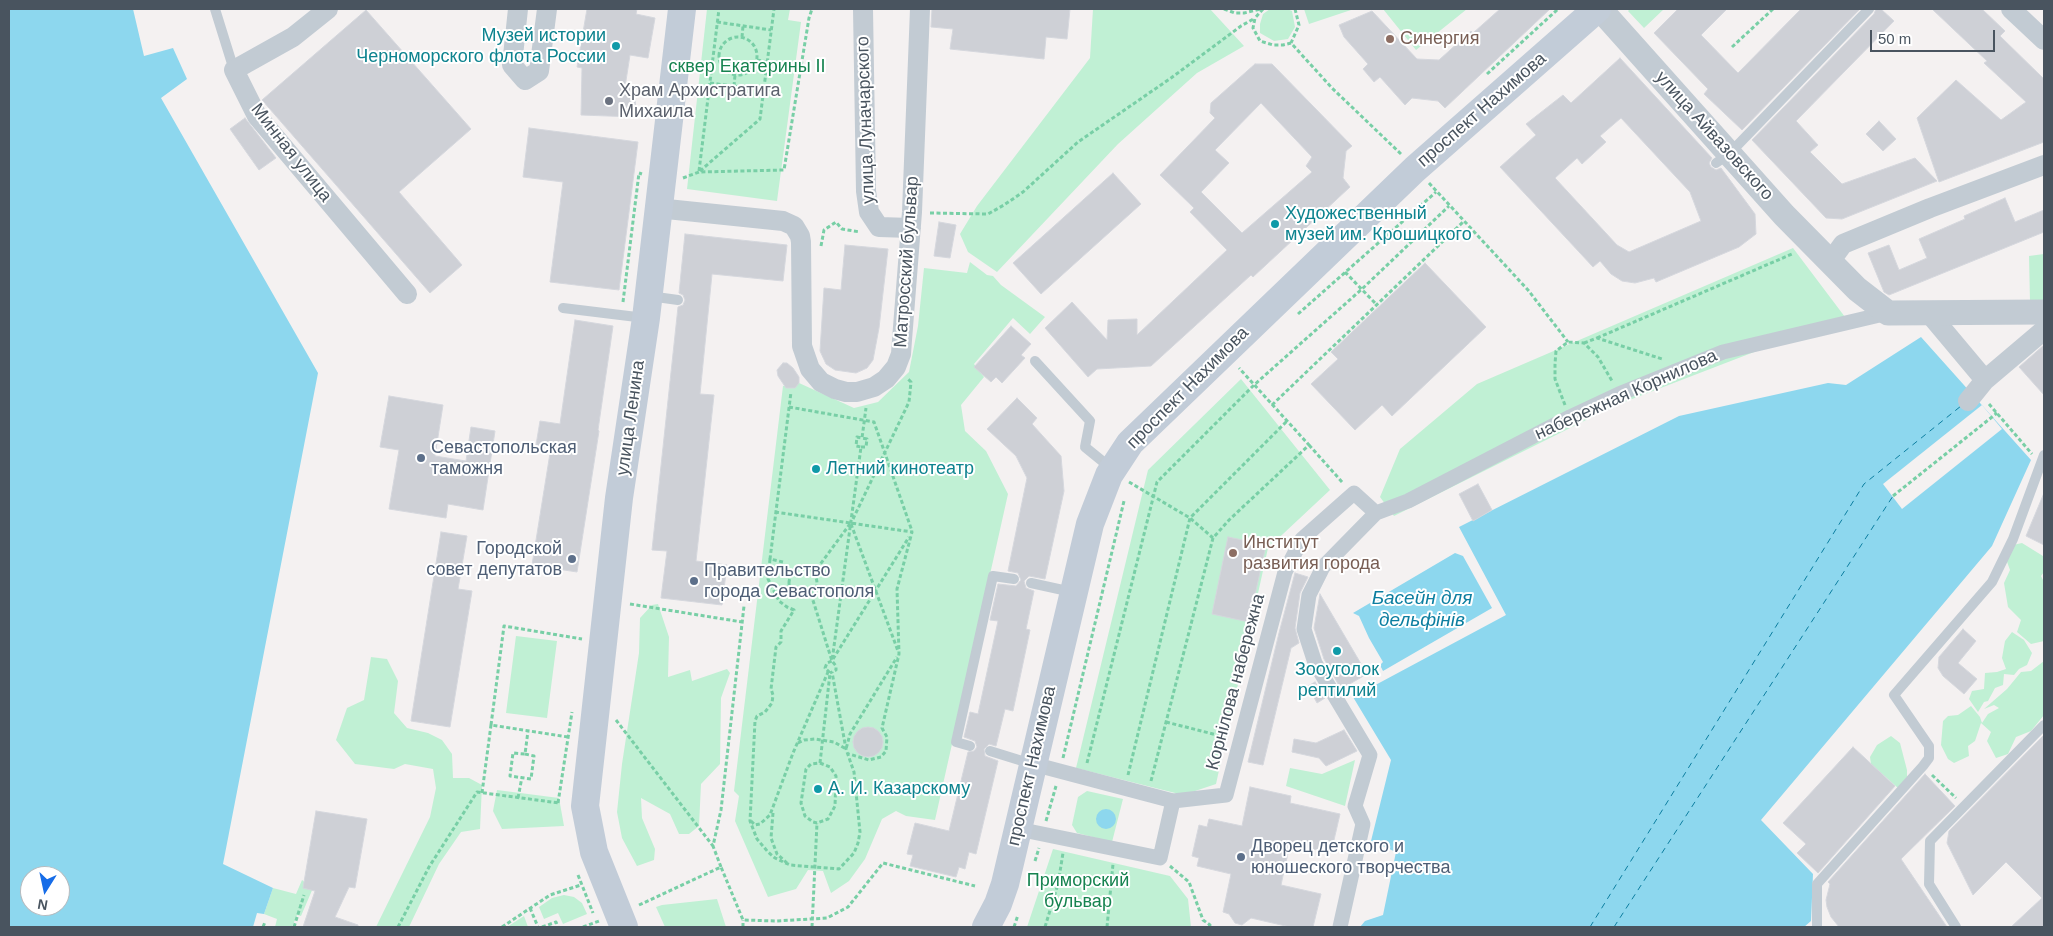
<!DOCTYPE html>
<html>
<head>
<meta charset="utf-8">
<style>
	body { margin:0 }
	#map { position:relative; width:2053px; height:936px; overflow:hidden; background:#f4f1f1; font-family:Arial,sans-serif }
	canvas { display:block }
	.frame { position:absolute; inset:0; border:10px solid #49545f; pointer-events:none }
	.north { position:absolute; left:20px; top:866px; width:50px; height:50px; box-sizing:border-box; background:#fff; border:1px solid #b6bbbf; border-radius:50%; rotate:190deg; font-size:14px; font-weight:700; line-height:20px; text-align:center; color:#49545f }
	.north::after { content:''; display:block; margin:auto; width:18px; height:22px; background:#176de8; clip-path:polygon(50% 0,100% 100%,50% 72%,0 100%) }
	.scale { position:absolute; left:1870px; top:30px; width:125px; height:22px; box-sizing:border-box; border:2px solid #49545f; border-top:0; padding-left:6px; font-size:15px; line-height:18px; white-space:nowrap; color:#49545f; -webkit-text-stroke:4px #fff; paint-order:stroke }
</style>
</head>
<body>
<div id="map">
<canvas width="2053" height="936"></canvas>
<div class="frame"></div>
<div class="north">N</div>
<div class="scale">50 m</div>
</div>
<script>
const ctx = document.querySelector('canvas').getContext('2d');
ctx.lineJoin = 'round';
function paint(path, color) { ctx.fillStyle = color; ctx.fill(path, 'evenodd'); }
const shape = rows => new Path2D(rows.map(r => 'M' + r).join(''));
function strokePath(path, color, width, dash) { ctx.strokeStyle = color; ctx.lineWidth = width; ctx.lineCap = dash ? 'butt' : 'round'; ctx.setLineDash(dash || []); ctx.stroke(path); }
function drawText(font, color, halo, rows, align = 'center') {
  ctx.font = font + ' Arial,sans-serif'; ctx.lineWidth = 4; ctx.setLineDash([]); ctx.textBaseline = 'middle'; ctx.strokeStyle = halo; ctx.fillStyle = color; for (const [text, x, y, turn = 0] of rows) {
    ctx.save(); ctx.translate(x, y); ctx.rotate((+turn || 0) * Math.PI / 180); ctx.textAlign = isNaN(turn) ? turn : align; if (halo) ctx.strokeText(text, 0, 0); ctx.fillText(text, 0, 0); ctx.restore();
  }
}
const green = shape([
	[707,9,790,9,788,20,801,22,777,201,687,189],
	[1093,9,1210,9,1244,46,1197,73,1118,144,997,272,968,252,960,234,977,206,1090,58],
	[1270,9,1287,9,1292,11,1295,27,1288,39,1274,41,1260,33,1260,24,1263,14],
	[1304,9,1354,9,1309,24],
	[1383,9,1467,9,1416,50],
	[1630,9,1664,9,1644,28,1628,11],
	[1793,248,1845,317,1614,406,1394,516,1380,497,1400,449,1477,384],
	[2044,254,2044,303,2030,302,2029,256],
	[970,262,987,275,993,276,1001,285,1045,317,1030,334,1013,318,974,364,984,377,961,405,965,431,986,451,1008,494,935,820,906,816,896,811,882,819,865,859,849,881,831,893,823,871,808,870,796,889,768,897,735,821,739,796,734,791,783,386,799,383,854,408,878,402,909,372,918,326,924,268,967,273],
	[1241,379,1330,490,1268,548,1216,784,1183,795,1076,768,1148,470],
	[2022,543,2043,556,2044,558,2044,572,2041,576,2044,582,2044,641,2031,644,2017,632,2021,620,2008,607,2004,583,2010,570,2006,559,2013,545],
	[658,604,669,637,668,677,690,670,692,681,727,669,730,673,721,698,720,764,701,784,699,826,689,834,679,834,670,814,641,798,642,818,655,849,654,860,637,866,622,838,617,812,622,764,639,653,640,618,652,605],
	[2012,632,2024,640,2032,653,2027,665,2019,669,2014,675,2004,674,2003,685,1995,688,1988,701,1984,702,1978,712,1969,699,1972,691,1984,689,1985,673,1997,672,2006,669,2002,658,2005,641],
	[516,636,557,641,547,718,506,713],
	[371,657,387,659,398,681,394,713,407,728,428,733,442,740,452,754,453,778,469,778,482,785,480,829,461,832,439,864,409,927,376,927,430,817,436,788,433,769,405,764,394,769,355,764,336,740,347,708,364,700],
	[2044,661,2044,715,2031,731,2016,737,2008,754,1996,758,1987,741,1991,732,1981,723,1975,741,1968,746,1969,756,1954,763,1948,759,1941,745,1943,721,1948,716,1958,715,1971,706,1980,717,1982,723,1988,714,1999,708,1994,705,1984,709,2007,689,2021,672,2031,671],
	[1891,736,1900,743,1907,770,1907,777,1898,788,1871,764,1870,757,1877,745],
	[1355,760,1345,806,1286,786,1290,768,1322,774],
	[497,790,559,798,564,826,502,829,493,811],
	[1087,791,1123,799,1112,842,1077,833,1072,825,1078,797],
	[1053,849,1170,876,1188,899,1191,927,1027,927],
	[302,880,313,888,301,916,297,915,292,927,275,927,277,919,264,914,273,888,296,894],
	[564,895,574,897,582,903,587,914,563,924,558,913,544,919,539,907,552,898],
	[717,899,726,927,665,927,656,907,662,905],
	[524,916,528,927,507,927]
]);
const water = shape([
	[9,9,133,9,144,56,173,48,187,79,161,98,318,373,223,864,273,888,264,914,257,913,253,927,9,927],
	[30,876,60,876,60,906,30,906],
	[1921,337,2031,460,1992,546,1761,820,1813,874,1811,921,1804,927,1360,927,1365,921,1383,915,1396,852,1371,841,1391,760,1353,697,1506,615,1459,527,1679,416,1828,383,1846,385],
	[1455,553,1463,556,1492,608,1383,671,1380,665,1383,662,1369,638,1359,616,1353,613],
	'1096 819a10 10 0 1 1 20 0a10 10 0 1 1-20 0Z'
]);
const pier = shape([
	[1982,405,2002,429,1902,509,1883,484]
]);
const ferry = shape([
	[1590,927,1864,484,1961,406],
	[1614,927,1893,496]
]);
const building = shape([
	[587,9,637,9,636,14,655,18,648,58,630,55,625,87,636,87,635,117,581,115,582,68,577,67,587,9],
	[932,9,1070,9,1067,39,1046,37,1044,59,950,49,953,29,931,27,932,9],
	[1500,9,1550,9,1445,108,1438,101,1412,98,1405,105,1380,77,1374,82,1363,69,1368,64,1344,37,1339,25,1372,11,1417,59,1439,60,1471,31,1473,33,1500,9],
	[1678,9,1727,9,1701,35,1738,73,1801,9,1860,9,1742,130,1704,94,1708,89,1654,33,1678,9],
	[1876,9,1881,9,1894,21,1796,121,1818,145,1810,152,1842,184,1915,158,1937,181,1842,219,1826,218,1752,140,1874,14,1876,9],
	[1932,9,1982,9,2005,31,2000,36,2044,79,2044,142,1939,182,1917,118,1956,80,2001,120,2026,102,1984,63,1987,61,1932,9],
	[366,10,471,129,399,192,462,265,430,293,262,100,366,10],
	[1620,58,1712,158,1709,163,1711,167,1716,170,1721,168,1755,214,1756,234,1739,247,1656,282,1654,278,1635,283,1622,281,1611,274,1600,261,1593,267,1500,167,1536,135,1526,124,1563,95,1571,103,1620,58],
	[1621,118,1690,192,1701,221,1629,252,1617,245,1555,178,1577,158,1582,164,1606,142,1600,136,1621,118],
	[1255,64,1272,64,1352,146,1346,151,1343,178,1350,187,1253,277,1251,275,1151,366,1097,369,1088,377,1045,328,1072,302,1107,340,1108,320,1137,319,1137,335,1227,250,1190,212,1194,208,1160,175,1215,118,1210,113,1211,103,1255,64],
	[1261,103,1312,157,1306,166,1312,172,1242,233,1201,192,1229,163,1215,150,1261,103],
	[245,118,276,158,259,170,230,129,245,118],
	[1879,121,1896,139,1883,151,1866,134,1879,121],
	[529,128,638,142,619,290,550,282,563,182,523,177,529,128],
	[1113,173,1141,204,1041,294,1013,263,1113,173],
	[2005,198,2015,222,2044,210,2044,232,1889,295,1884,292,1868,253,1889,245,1899,270,1927,258,1919,239,1965,219,1964,216,2005,198],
	[939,222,956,225,950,258,934,256,939,222],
	[685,234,787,245,783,281,712,274,700,394,714,395,696,561,727,565,722,605,661,598,667,551,652,550,678,307,683,305,685,300,683,295,679,293,685,234],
	[845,245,888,249,879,328,873,360,867,368,856,373,835,370,826,364,820,351,824,288,841,290,845,245],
	[1425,263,1486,327,1392,416,1382,405,1355,430,1311,384,1338,359,1331,352,1425,263],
	[575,320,613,326,598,430,599,431,577,572,532,565,551,447,536,445,540,421,560,424,575,320],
	[1011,326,1031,344,1021,355,1025,358,1002,383,996,377,991,382,974,367,1011,326],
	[2044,345,2044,395,2019,367,2044,345],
	[783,363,787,363,793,368,799,377,799,383,795,388,786,388,778,376,777,370,783,363],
	[389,396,443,405,435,456,466,461,471,427,495,431,483,510,448,504,446,518,389,509,399,450,380,447,389,396],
	[1017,398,1037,418,1032,424,1061,456,1064,491,1045,579,1029,576,1024,581,1026,588,1034,591,1026,629,1030,630,1013,711,1005,709,996,746,989,744,984,749,985,756,998,761,976,854,969,852,965,869,959,867,956,877,910,866,913,855,907,854,915,823,949,831,968,752,974,751,977,747,975,741,964,737,970,712,978,714,998,621,990,620,998,584,1016,586,1021,580,1018,573,1008,571,1027,478,1016,456,987,429,1017,398],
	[1478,484,1492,510,1473,521,1459,494,1478,484],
	[2044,493,2044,545,2026,536,2044,493],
	[441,532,467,536,458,589,472,591,450,727,411,721,441,532],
	[1228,537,1266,545,1249,622,1212,614,1228,537],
	[1295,573,1308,577,1300,593,1295,628,1299,643,1291,648,1263,765,1248,762,1279,633,1295,573],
	[1320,594,1367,674,1341,689,1324,659,1314,628,1320,594],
	[1963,629,1976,641,1958,663,1977,679,1964,694,1943,676,1938,668,1939,657,1963,629],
	[1315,682,1325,698,1317,703,1308,686,1315,682],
	'853 742a15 15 0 1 1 30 0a15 15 0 1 1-30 0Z',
	[1344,730,1357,751,1326,766,1319,758,1292,752,1294,739,1316,743,1344,730],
	[2044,735,2044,927,2011,927,2042,898,2006,862,1973,895,1947,843,1949,831,2044,735],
	[1853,747,1895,786,1818,873,1797,853,1806,844,1783,823,1853,747],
	[1925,774,1955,806,1901,859,1947,927,1839,927,1831,917,1827,907,1826,900,1830,884,1828,882,1925,774],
	[1250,787,1291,796,1290,803,1340,814,1331,853,1290,844,1281,885,1321,894,1313,927,1290,927,1251,918,1242,925,1235,923,1229,914,1223,912,1231,874,1197,866,1199,858,1192,856,1199,825,1207,827,1209,819,1242,826,1250,787],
	[316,811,367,819,355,888,349,887,335,917,358,925,358,927,303,927,315,891,303,888,316,811]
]);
const path = shape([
	[1224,9,1235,13,1244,13,1261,9],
	[1263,9,1255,18,1253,28,1260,41,1273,45,1283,45,1291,43],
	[1295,9,1299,25,1291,43,1332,88,1401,154],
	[717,22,771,30],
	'719 56a19 19 0 1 1 38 0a19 19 0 1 1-38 0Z',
	[742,37,743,26],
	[1732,47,1773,9],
	[757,60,767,62],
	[1487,74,1558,9],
	[710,83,763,90],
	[734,86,735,75],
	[699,171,719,9],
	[700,171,760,119,774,9],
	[683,178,699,172,784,170,809,18,812,9],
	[1429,183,1528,290,1568,342],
	[930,213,988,214,1004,205,1023,192,1078,142,1171,78,1241,26,1255,18],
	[821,246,824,230,836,222,842,229,860,232],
	[1345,272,1376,304],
	[623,302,639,173,642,174],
	[1298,314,1436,192],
	[1597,338,1792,254],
	[1584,343,1597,338,1662,359],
	[1989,404,2032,454],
	[1272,405,1463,222],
	[1565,405,1555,379,1555,364,1556,351,1568,342,1584,343,1598,357,1612,381],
	[789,407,874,422,912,531],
	[1309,445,1343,483],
	[861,447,866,447,867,439,862,438],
	[1129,482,1190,518,1213,538],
	[1893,496,1997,413],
	[775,512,912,532,897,589,899,654,882,728,887,737,886,751,881,757,869,760,849,754],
	[853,519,909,402,911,382,908,379],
	[851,524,898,651],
	[770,559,768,579,779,601,787,607,794,610,781,631,781,642,776,647,771,689,773,695,772,703,765,712,757,716,755,721,750,821,757,839,768,852,775,858,790,865,839,869,854,853,858,843,860,832,854,772,846,749,832,672],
	[783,562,770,559,791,392],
	'789 583a14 14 0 1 1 28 0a14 14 0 1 1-28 0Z',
	[813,574,850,524],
	[811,594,832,661,836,666,836,670,830,673],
	[630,604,742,622],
	[833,659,909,537],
	[616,720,713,846],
	[1166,722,1225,737],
	[568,737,491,725,504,626,582,639],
	[798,743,804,740,815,739,834,742,846,749,850,734,897,657],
	[525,754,534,756,531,779,510,776,513,753,525,754,528,731],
	[1063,758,1124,501],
	[820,763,830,673,825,668,827,663,832,661,861,447,856,446,857,437,862,438,866,408],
	[820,763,830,767,836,776,835,806,828,819,817,823,813,822,805,816,801,803,806,769,811,764,820,763],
	[1087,763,1157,482,1254,385,1362,289,1449,206],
	[1128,775,1190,518,1287,421],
	[1932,775,1956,798],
	[1151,781,1213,538,1229,520,1309,445,1239,368],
	[482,793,491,725],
	[518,798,522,777],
	[558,803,572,712],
	[773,813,771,838,777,854,787,863],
	[751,821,755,825,760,824,770,815,793,753,828,672],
	[1046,821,1056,786],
	[1035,861,1039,848],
	[1170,866,1189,882,1203,920,1210,925,1209,927],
	[721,867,713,846,721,810,744,606],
	[578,875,593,913],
	[639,905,721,867,743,920,776,921,827,918,848,907,883,863,975,886],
	[530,908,538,927],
	[263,927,265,922],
	[294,927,304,895],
	[398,927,429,867,477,792,559,803],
	[502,927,550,895,581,885],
	[542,927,556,922,558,927],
	[583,927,599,921],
	[743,927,743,920],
	[812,927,817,823],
	[1014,927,1018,915],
	[1045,927,1058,884,1063,853],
	[1107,927,1113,864]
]);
const service = shape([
	[215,9,234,70],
	[1716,163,1729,154,1869,9],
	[649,296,678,300],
	[563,308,645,318],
	[1035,361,1090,421,1085,447,1112,469],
	[1031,583,1072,592],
	[970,746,956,742,993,576,1014,579],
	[990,751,1032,764],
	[1817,927,1817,884,1923,766,1929,758,1929,746,1894,695,1992,582,2013,539,2044,455],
	[1956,927,1929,884,1930,841,2044,725]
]);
const pedestrian = shape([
	[1173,801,1226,795,1285,572,1302,539,1354,493,1376,513],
	[1018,829,1160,858,1173,801,1033,764],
	[1340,927,1363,824,1355,806,1370,755,1315,663,1304,629,1309,595,1323,567,1376,513,1408,501,1570,417,1619,394,1723,352,1888,313]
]);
const minor = shape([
	[328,9,293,37,234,70,257,116,407,294],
	[518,9,512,65,525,80,539,71,547,9],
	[863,9,866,191,869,212,879,227,911,228],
	[2011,9,2044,40],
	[657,208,783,221,794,226,800,236,801,242,802,346,810,369,821,382,835,389,846,392,857,392,874,387,886,379,896,367,901,354,902,340,912,212,920,9],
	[1830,262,1843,244,1930,208,2044,165],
	[1928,312,1985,380],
	[1968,401,1985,380,2044,330]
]);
const tertiary = shape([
	[1600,9,1784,215,1857,289,1888,313,2044,312]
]);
const secondary = shape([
	[624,927,594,852,585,806,619,498,646,318,682,9],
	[986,927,998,904,1005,884,1090,524,1109,475,1130,443,1415,169,1597,9]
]);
const markers = [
	[1390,39,5,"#8d6e63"],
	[616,46,5,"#0f9aa8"],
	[609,101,5,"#6b7280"],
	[1275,224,5,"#0f9aa8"],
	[421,458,5,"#5c6f8a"],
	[816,469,5,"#0f9aa8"],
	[1233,553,5,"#8d6e63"],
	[572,559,5,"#5c6f8a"],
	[694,581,5,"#5c6f8a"],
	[1337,651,5,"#0f9aa8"],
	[818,789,5,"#0f9aa8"],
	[1241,857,5,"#5c6f8a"]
];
const cultureNames = [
	["Музей истории",606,36,"right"],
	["Черноморского флота России",606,57,"right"],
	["Художественный",1285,214],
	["музей им. Крошицкого",1285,235],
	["Летний кинотеатр",826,469],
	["Зооуголок",1337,670,"center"],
	["рептилий",1337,691,"center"],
	["А. И. Казарскому",828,789]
];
const educationNames = [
	["Синергия",1400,39],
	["Институт",1243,543],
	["развития города",1243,564]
];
const parkNames = [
	["cквер Екатерины II",747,67],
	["Приморский",1078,881],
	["бульвар",1078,902]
];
const worshipNames = [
	["Храм Архистратига",619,91],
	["Михаила",619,112]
];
const streetNames = [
	["проспект Нахимова",1482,110,-41],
	["улица Луначарского",866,120,-92],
	["улица Айвазовского",1714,136,48],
	["Минная улица",291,153,52],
	["Матросский бульвар",907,262,-86],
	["проспект Нахимова",1188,388,-45],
	["набережная Корнилова",1626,395,-24],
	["улица Ленина",631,418,-82],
	["Корнілова набережна",1236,682,-75],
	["проспект Нахимова",1032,766,-77]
];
const serviceNames = [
	["Севастопольская",431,448],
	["таможня",431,469],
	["Городской",562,549,"right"],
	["совет депутатов",562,570,"right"],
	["Правительство",704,571],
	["города Севастополя",704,592],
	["Дворец детского и",1251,847],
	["юношеского творчества",1251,868]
];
const waterNames = [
	["Басейн для",1422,599],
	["дельфiнiв",1422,621]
];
paint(green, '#c0f0d4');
paint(water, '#8dd7ee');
paint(pier, '#f4f1f1');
strokePath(ferry, '#0c7ea0', 1, [6, 5]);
paint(building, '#ced0d6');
strokePath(building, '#d5d7dd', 1);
strokePath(path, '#78cfa6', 3, [4, 2.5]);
strokePath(service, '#c2cbd3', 10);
strokePath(pedestrian, '#c2cbd3', 15);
strokePath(minor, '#c2cbd3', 20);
strokePath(tertiary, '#c2cbd3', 25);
strokePath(secondary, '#c2ccd8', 28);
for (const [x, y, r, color] of markers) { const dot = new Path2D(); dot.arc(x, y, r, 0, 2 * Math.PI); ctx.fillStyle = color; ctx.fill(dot); strokePath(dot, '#fff', 2); }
drawText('18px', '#0d838f', '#fff', cultureNames, 'left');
drawText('18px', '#785e54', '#fff', educationNames, 'left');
drawText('18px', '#168350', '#fff', parkNames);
drawText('18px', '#5b616d', '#fff', worshipNames, 'left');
drawText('18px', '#49545f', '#fff', streetNames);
drawText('18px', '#4e5e75', '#fff', serviceNames, 'left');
drawText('italic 19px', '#0c7ea0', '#fff', waterNames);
</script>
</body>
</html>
